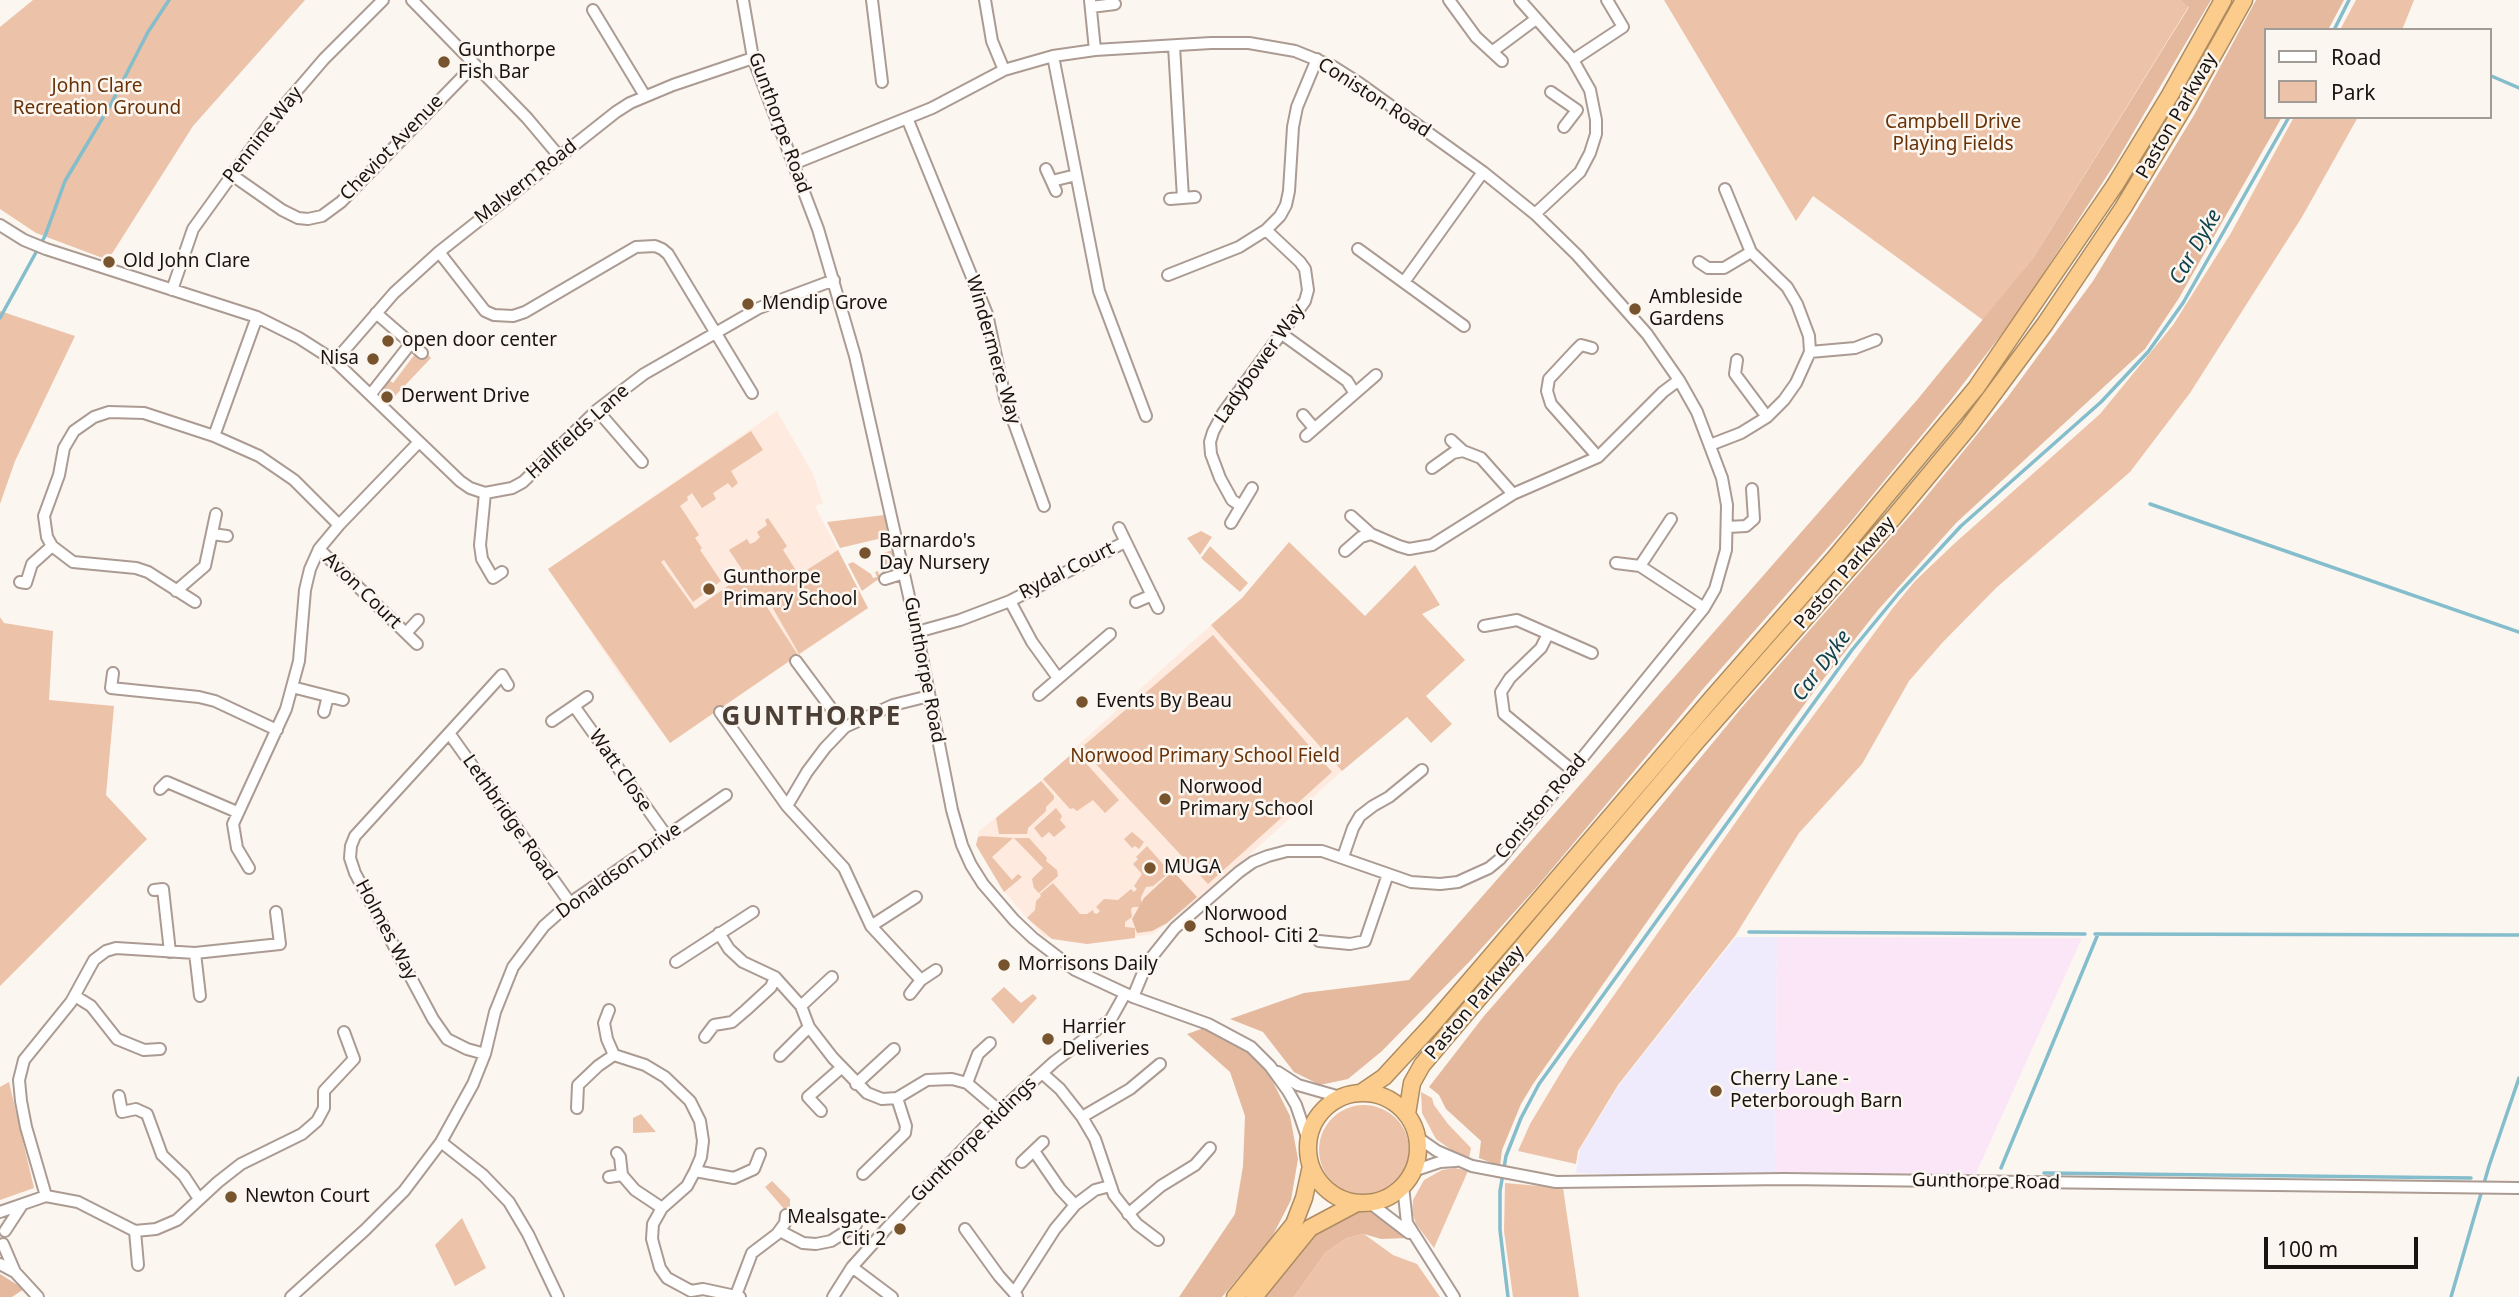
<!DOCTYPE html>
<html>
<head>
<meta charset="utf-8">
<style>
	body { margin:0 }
	#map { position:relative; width:2519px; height:1297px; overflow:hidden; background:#fcf6f1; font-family:"Noto Sans",sans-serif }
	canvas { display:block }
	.legend { position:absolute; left:2264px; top:28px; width:228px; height:91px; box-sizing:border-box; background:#fcf6f1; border:2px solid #a29c97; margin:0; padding:9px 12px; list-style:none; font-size:21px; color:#1a1411 }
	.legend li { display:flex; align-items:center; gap:14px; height:35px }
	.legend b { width:35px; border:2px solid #a29c97 }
	.scale { position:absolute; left:2264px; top:1237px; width:154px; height:32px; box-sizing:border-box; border:4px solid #1a1411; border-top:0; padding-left:9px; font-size:21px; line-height:24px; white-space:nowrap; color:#1a1411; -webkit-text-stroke:5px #fcf6f1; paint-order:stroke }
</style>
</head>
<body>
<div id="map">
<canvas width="2519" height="1297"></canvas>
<ul class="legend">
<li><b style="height:9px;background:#fff"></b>Road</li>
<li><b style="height:19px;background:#ecc2a8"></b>Park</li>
</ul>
<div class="scale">100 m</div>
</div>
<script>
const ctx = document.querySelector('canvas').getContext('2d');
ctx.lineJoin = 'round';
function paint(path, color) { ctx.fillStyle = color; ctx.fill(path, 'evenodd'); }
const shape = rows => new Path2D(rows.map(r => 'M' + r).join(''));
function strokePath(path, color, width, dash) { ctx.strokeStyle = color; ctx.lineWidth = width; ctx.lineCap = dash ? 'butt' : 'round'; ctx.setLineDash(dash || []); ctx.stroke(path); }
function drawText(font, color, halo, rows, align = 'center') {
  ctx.font = font + ' "Noto Sans",sans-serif'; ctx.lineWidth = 5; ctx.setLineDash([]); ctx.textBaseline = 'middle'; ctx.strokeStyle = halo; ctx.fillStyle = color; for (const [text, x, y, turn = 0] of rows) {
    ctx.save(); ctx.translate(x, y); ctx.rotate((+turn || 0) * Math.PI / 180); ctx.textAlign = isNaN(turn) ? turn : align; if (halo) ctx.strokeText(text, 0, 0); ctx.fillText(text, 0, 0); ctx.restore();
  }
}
const commercial = shape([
	[1736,937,1777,937,1775,1178,1576,1173,1580,1149,1619,1085]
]);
const industrial = shape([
	[1777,937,2082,938,1973,1180,1775,1178]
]);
const built = shape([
	[777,411,813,474,823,503,815,506,868,608,670,743,621,677,548,569],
	[1211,625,1342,771,1207,893,1153,934,1087,944,1044,937,1000,887,976,845,979,831,1078,751,1075,748]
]);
const green = shape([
	[33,0,305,0,193,126,108,260,36,233,0,209,0,27],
	[1664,0,2180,0,2189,6,2033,258,1983,320,1813,196,1796,221],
	[2356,0,2414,0,2402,30,2340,30],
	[2294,117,2358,117,2302,217,2190,393,2130,472,1996,588,1943,642,1909,681,1862,764,1799,833,1735,936,1618,1085,1578,1151,1576,1164,1518,1151,1530,1124,1569,1059,1759,789,1892,609,1915,581,1955,543,2100,414,2173,325,2231,233],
	[0,311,75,336,15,461,0,504],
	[425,351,431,358,393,398,383,387,388,379,393,383,415,354],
	[751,431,763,450,731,471,738,483,732,488,728,483,713,493,716,499,702,508,692,493,687,497,688,500,680,506,699,535,695,538,702,548,700,550,721,581,693,602,664,560,661,562,695,609,745,574,729,550,747,539,750,544,755,542,760,537,757,532,767,525,765,520,768,518,787,546,783,550,799,575,838,550,868,608,799,654,766,596,761,598,798,655,670,743,548,569],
	[884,515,891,540,879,542,878,539,840,548,827,522],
	[1201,531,1212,537,1200,555,1187,538],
	[1289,542,1365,616,1415,565,1440,605,1422,614,1465,660,1426,696,1452,724,1431,743,1407,717,1342,771,1211,625,1242,598],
	[1210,546,1248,583,1240,592,1201,558],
	[893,550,899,572,883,576,879,564,885,562,883,553],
	[853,562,871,574,873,578,877,577,875,572,878,571,880,578,862,591,848,564],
	[0,617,4,623,53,631,49,700,114,706,106,795,147,839,0,986],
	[1213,635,1332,772,1208,884,1081,748],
	[1075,751,1119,800,1105,813,1093,800,1077,811,1073,808,1070,809,1043,779],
	[1041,781,1054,796,1054,799,1046,807,1046,811,1028,828,1027,834,999,834,996,818],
	[1056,808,1062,816,1060,820,1066,827,1054,837,1049,832,1042,838,1034,828],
	[1132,832,1144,842,1139,849,1135,846,1132,848,1124,839],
	[982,836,1013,838,992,857,1012,880,1018,874,1022,877,1004,892,976,845,978,837],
	[1014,838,1029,838,1047,858,1046,861,1057,870,1058,876,1039,893,1034,888,1032,879,1043,868],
	[1147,846,1170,872,1153,886,1146,887,1141,897,1142,907,1133,907,1131,909,1132,917,1125,922,1125,927,1135,928,1135,938,1087,944,1052,939,1027,918,1035,910,1036,901,1041,896,1040,894,1053,883,1080,914,1087,914,1093,910,1094,913,1097,914,1100,911,1096,907,1104,899,1118,900,1131,889,1134,892,1137,889,1134,886,1142,874,1133,864,1138,859,1136,857],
	[1004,987,1021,1003,1033,994,1037,998,1013,1024,991,999],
	[9,1082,34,1188,0,1200,0,1087],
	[1421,1092,1432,1098,1434,1105,1448,1124,1471,1148,1469,1158,1460,1156,1436,1139,1422,1113],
	'1319 1150a45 45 0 1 1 90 0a45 45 0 1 1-90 0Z',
	[641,1114,656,1132,633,1133,633,1118],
	[1455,1168,1468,1171,1434,1248,1416,1224,1412,1212,1413,1200,1424,1180,1442,1170],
	[772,1181,790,1199,790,1209,785,1210,765,1187],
	[1505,1183,1563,1188,1579,1297,1513,1297,1504,1231],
	[462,1218,486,1268,455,1286,435,1245],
	[1364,1234,1393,1255,1417,1264,1440,1297,1294,1297,1326,1252,1347,1238]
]);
const forest = shape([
	[2180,0,2211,0,2116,162,2015,317,1950,401,1848,525,1703,689,1536,888,1471,960,1382,1051,1348,1079,1320,1085,1294,1072,1263,1032,1230,1019,1304,993,1409,980,1917,400,2033,258,2189,7],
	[2256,0,2344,0,2328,30,2265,30,2265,117,2282,117,2179,298,2145,349,1956,523,1878,610,1818,686,1684,869,1533,1084,1521,1104,1502,1150,1500,1166,1479,1158,1481,1141,1446,1109,1439,1095,1429,1087,1484,1016,1552,938,1743,706,1921,503,2007,398,2093,281,2194,115],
	[1173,871,1197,897,1167,923,1152,931,1137,933,1132,919,1144,898],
	[1207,1027,1242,1047,1267,1070,1290,1116,1298,1159,1291,1200,1272,1237,1222,1297,1179,1297,1235,1214,1243,1166,1245,1116,1230,1072,1187,1034],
	[1369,1207,1408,1238,1381,1239,1364,1234,1347,1238,1326,1252,1294,1297,1260,1297,1307,1238,1355,1209],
	[0,1274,24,1289,12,1297,0,1297]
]);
const stream = shape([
	[2334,30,2349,0],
	[2489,75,2519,88],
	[0,318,45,236,65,181,111,104,148,32,169,0],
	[2150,504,2519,632],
	[1749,932,2085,934],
	[2095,934,2519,935],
	[2001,1168,2098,934],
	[2044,1173,2471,1178],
	[1508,1297,1500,1230,1500,1191,1506,1156,1521,1118,1539,1084,1852,650,1899,593,1961,526,2101,402,2148,352,2183,303,2289,117],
	[2451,1297,2489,1166,2519,1078]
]);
const minor = shape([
	[412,0,527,118,559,156],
	[743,0,753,58,818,229,855,356,917,632,952,810,962,845,971,865,983,884,1014,920,1033,938,1075,970,1133,997,1208,1024,1251,1047,1270,1066,1288,1091,1296,1105,1308,1140],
	[872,0,882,82],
	[985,0,992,41,1004,70],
	[1090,0,1095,50],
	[1449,0,1476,37,1502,61],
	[1520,0,1573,60,1590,90,1596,120,1596,134,1590,153,1580,172,1535,214],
	[1091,7,1115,4],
	[593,10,645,96],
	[1174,46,1183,198],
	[1493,51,1536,19],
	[1053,56,1099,291,1146,416],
	[1573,60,1623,27,1607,0],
	[1551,92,1577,110,1564,127],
	[907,118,987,314,1005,398,1044,506],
	[793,164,932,108,1004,70,1053,56,1095,50,1211,43,1249,43,1295,51,1332,66,1359,83,1483,172,1535,214,1577,255,1647,334,1679,380,1697,412,1722,478,1727,505,1726,550,1715,589,1704,608,1500,859,1489,868,1458,882,1440,884,1411,882,1322,851,1287,851,1268,856,1253,862,1239,872,1175,928,1147,963,1133,997],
	[1046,169,1056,191],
	[232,175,282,210,298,218,308,219,322,216,341,202,474,65],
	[1052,181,1076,175],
	[1170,199,1195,197],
	[0,225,24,240,46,249,257,317,299,338,335,361,460,481,470,488,485,493,512,488,523,482,597,410,644,374,759,308,834,280],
	[1358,249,1464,326],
	[439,252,485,311,494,315,513,316,525,312,636,247,655,246,662,249,668,254,752,393],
	[1699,262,1708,268,1724,268,1751,252],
	[1168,275,1239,247,1266,230,1280,216,1286,205,1289,191,1293,127,1297,107,1317,59],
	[1404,282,1483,172],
	[172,290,193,229,232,175,276,115,324,59,383,0],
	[376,313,422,353],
	[1282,334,1347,381,1354,392],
	[1592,348,1581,345,1576,350,1549,379,1547,391,1551,404,1598,457],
	[1810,352,1855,348,1876,340],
	[1737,360,1735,374,1767,417],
	[335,361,394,293,439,252,616,112,630,103,673,85,753,58],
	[371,394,411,343],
	[597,410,642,462],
	[1303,415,1314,428],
	[214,436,257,317],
	[1306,436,1376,375],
	[1451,440,1463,451,1481,458,1513,494],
	[1710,445,1741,433,1767,417,1784,400,1796,383,1810,352,1809,336,1797,304,1787,287,1751,252,1725,189],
	[1432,468,1453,453,1463,451],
	[485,493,480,545,482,559,493,578,502,572],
	[1241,506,1232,500,1220,478,1211,454,1210,442,1213,432,1223,413,1305,301,1308,290,1305,269,1300,262,1266,230],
	[1351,516,1371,534,1399,546,1409,549,1432,545,1513,494,1598,457,1663,392,1679,380],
	[1671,519,1640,566,1704,608],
	[1231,523,1252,488],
	[1728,527,1746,526,1754,519,1752,489],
	[1119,528,1158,608],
	[212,534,227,536],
	[319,549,417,644],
	[1345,551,1361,537,1371,534],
	[1616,563,1640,566],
	[885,579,904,573],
	[20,582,26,583,32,564,52,546],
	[176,591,205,566,216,514],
	[1010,601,1032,642,1058,678],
	[195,602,148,572,136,568,73,562,52,546,47,537,44,516,59,475,64,448,74,431,94,417,109,412,144,413,214,436,259,456,294,480,339,525],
	[1136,602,1152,595],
	[1484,626,1517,620,1592,653],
	[917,632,960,620,1010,601,1125,542],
	[406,633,418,620],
	[1548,634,1541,648,1510,678,1501,692,1504,714,1572,770],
	[796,661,845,727],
	[113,673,111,688,199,697,215,701,277,730],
	[292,687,343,700],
	[1039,695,1110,634],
	[574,706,666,835],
	[324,712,328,696],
	[720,712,787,806,844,868,871,926,921,980],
	[552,721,587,697],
	[449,733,570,903],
	[160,789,167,782,237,812],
	[787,806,807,772,825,748,845,727,893,705,929,696],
	[1343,857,1353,828,1360,816,1373,806,1389,797,1422,770],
	[249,868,237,848,233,824,286,709,299,661,305,590,310,569,319,549,339,525,419,442],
	[154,890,163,889,170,952],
	[871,926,916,897],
	[719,933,729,949,743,962,775,977,801,1006,809,1027,833,1058,867,1093,882,1099,897,1098,927,1080,952,1079,967,1083,1000,1111],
	[1319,941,1350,944,1365,941,1388,874],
	[195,953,200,996],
	[676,962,753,912],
	[910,994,921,980,936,970],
	[75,996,91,1006,117,1039,144,1050,160,1049],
	[801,1006,832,977],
	[609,1010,604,1023,607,1039,614,1055,645,1065,665,1077,690,1101,700,1121,703,1141,701,1157,695,1171,687,1186,662,1208,653,1224,652,1239,660,1268,667,1278,691,1291,703,1289,740,1297],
	[705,1037,714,1025,732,1022,746,1010,771,987,775,977],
	[485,1054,467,1049,447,1039,433,1019,355,873,350,858,351,846,355,836,502,675,508,685],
	[780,1056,809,1027],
	[1278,1072,1298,1085,1340,1097],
	[1042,1073,1060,1089,1082,1117,1130,1089,1160,1064],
	[967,1083,978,1054,990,1043],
	[856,1084,894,1049],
	[119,1096,122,1112,136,1109,147,1114,162,1155,184,1176,199,1199],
	[577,1108,578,1085,598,1066,614,1055],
	[821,1111,808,1097,841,1068],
	[1082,1117,1095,1139,1114,1195,1137,1224,1158,1240],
	[1417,1137,1437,1151,1472,1166,1556,1182,1784,1179,2519,1188],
	[441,1142,483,1175,509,1202,528,1234,558,1297],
	[1034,1151,1060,1189,1075,1205,1095,1190,1110,1186],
	[1022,1162,1043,1142],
	[695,1171,734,1178,754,1169,760,1154],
	[1413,1171,1440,1162,1456,1161],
	[863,1174,905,1133,906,1126,897,1098],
	[622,1175,635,1190,662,1208],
	[609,1177,622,1175,620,1157,617,1153],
	[1403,1186,1407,1223,1454,1297],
	[46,1196,26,1127,21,1101,19,1080,24,1060,71,1002,94,960,106,951,116,948,195,953,280,944,276,912],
	[1370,1203,1409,1233],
	[0,1212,46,1196,78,1202,135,1231,156,1229,177,1220,218,1182,241,1164,302,1134,317,1121,324,1108,324,1091,354,1059,344,1032],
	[1128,1214,1161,1186,1195,1165,1210,1148],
	[965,1229,999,1276,1017,1296],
	[5,1231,22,1205],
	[135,1231,138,1265],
	[780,1231,803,1243,816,1244,831,1241,856,1225],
	[3,1244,15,1272],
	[0,1264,15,1272,38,1297],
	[852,1267,892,1297],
	[1014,1293,1055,1229,1075,1205],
	[736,1295,752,1253,777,1234,785,1223,786,1215],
	[291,1297,365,1230,404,1191,441,1142,473,1084,485,1054,495,1012,513,967,544,926,570,903,726,795],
	[833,1297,852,1267,887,1228,1000,1111,1054,1062,1111,1019,1125,994]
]);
const highway = shape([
	[1362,1092,1384,1077,1432,1025,1714,696,1833,560,1976,388,2115,185,2170,95,2223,0],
	'1308 1148a55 55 0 1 1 110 0a55 55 0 1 1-110 0Z',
	[1407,1114,1412,1083,1422,1065,1696,742,1894,517,1968,428,2045,324,2123,208,2188,100,2244,0],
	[1235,1297,1294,1224,1304,1198,1311,1166],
	[1254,1297,1310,1228,1357,1203]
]);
const markers = [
	[444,62,7,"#77542d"],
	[109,262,7,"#77542d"],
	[748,304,7,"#77542d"],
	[1635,309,7,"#77542d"],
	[388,341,7,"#77542d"],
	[373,359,7,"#77542d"],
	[387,397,7,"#77542d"],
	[865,553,7,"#77542d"],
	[709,589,7,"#77542d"],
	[1082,702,7,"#77542d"],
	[1165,799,7,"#77542d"],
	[1150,868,7,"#77542d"],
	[1190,926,7,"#77542d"],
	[1004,965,7,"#77542d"],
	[1048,1039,7,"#77542d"],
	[1716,1091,7,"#77542d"],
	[231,1197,7,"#77542d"],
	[900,1229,7,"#77542d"]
];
const poiNames = [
	["Gunthorpe",458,51],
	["Fish Bar",458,73],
	["Old John Clare",123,262],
	["Ambleside",1649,298],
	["Gardens",1649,320],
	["Mendip Grove",762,304],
	["open door center",402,341],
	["Nisa",359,359,"right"],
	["Derwent Drive",401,397],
	["Barnardo's",879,542],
	["Day Nursery",879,564],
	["Gunthorpe",723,578],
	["Primary School",723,600],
	["Events By Beau",1096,702],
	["Norwood",1179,788],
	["Primary School",1179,810],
	["MUGA",1164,868],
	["Norwood",1204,915],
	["School- Citi 2",1204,937],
	["Morrisons Daily",1018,965],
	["Harrier",1062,1028],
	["Deliveries",1062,1050],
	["Cherry Lane -",1730,1080],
	["Peterborough Barn",1730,1102],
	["Newton Court",245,1197],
	["Mealsgate-",886,1218,"right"],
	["Citi 2",886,1240,"right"]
];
const parkNames = [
	["John Clare",97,87],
	["Recreation Ground",97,109],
	["Campbell Drive",1953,123],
	["Playing Fields",1953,145],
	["Norwood Primary School Field",1205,757]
];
const streetNames = [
	["Coniston Road",1374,98,33],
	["Paston Parkway",2177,116,-60],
	["Gunthorpe Road",779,123,70],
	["Pennine Way",263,135,-52],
	["Cheviot Avenue",392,148,-46],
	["Malvern Road",526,182,-38],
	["Windermere Way",993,350,74],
	["Ladybower Way",1260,364,-55],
	["Hallfields Lane",578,432,-42],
	["Rydal Court",1067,571,-27],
	["Paston Parkway",1845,573,-49],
	["Avon Court",362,591,44],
	["Gunthorpe Road",924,670,79],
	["Watt Close",620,771,55],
	["Coniston Road",1541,807,-50],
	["Lethbridge Road",509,818,55],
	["Donaldson Drive",619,871,-36],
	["Holmes Way",386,930,62],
	["Paston Parkway",1475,1003,-50],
	["Gunthorpe Ridings",974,1140,-45],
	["Gunthorpe Road",1986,1182,1]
];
const waterNames = [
	["Car Dyke",2196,247,-60],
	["Car Dyke",1822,666,-53]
];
const districtNames = [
	["GUNTHORPE",812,718]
];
paint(commercial, '#efeafc');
paint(industrial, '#fae6f7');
paint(built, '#feeade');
paint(green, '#ecc2a8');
paint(forest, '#e5b99e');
strokePath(stream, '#84bdcb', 3.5);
strokePath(minor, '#ab9b92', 14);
strokePath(highway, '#ad8c62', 19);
strokePath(minor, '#fff', 10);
strokePath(highway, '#fccc8d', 16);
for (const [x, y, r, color] of markers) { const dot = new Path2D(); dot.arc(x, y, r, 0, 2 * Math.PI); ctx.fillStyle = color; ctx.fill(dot); strokePath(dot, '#fcf6f1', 2.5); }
drawText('19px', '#1a1411', '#fcf6f1', poiNames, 'left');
drawText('19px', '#683206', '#fcf6f1', parkNames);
drawText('19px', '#1a1411', '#fcf6f1', streetNames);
drawText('italic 21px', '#0e424d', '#fcf6f1', waterNames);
ctx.letterSpacing = '2px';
drawText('bold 26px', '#4c3f36', '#fcf6f1', districtNames);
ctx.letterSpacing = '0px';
</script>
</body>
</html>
